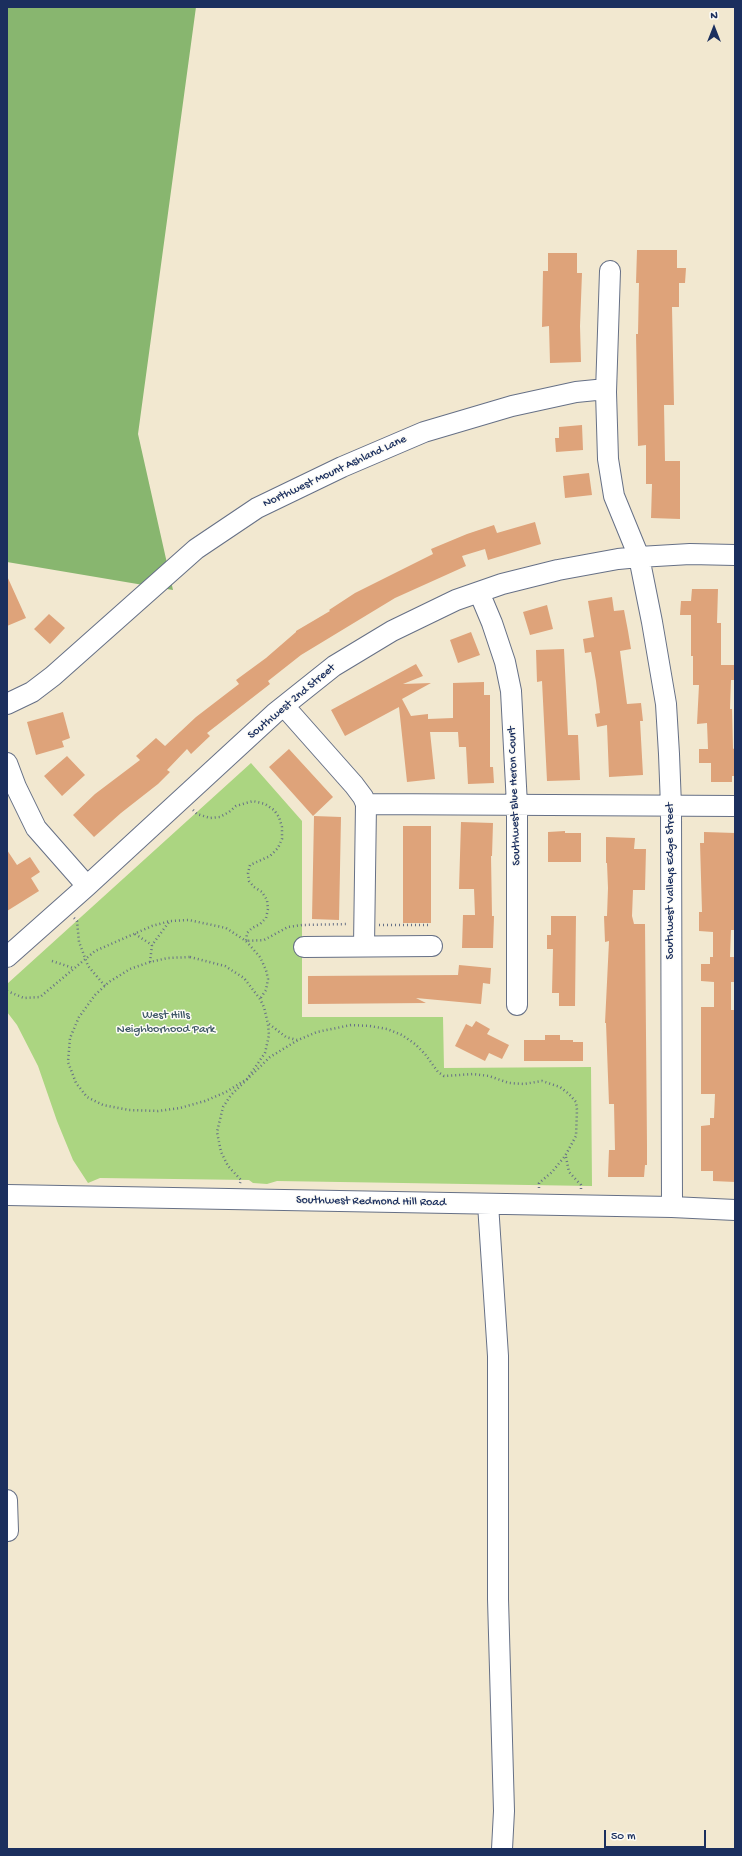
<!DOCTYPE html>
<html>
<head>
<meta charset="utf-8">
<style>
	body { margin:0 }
	#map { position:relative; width:742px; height:1856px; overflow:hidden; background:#f2e8d0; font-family:"Gochi Hand",sans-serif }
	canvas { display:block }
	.frame { position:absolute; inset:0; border:8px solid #1b2f5e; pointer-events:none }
	.north { position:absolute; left:694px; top:8px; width:40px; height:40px; -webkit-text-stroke:3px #fdfcf7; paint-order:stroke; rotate:0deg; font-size:11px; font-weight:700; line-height:16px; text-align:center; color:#1b2f5e }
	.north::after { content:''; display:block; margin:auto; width:14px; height:18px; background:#1b2f5e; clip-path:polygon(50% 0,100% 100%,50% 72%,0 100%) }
	.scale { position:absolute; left:604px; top:1830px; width:102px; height:18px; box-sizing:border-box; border:2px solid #1b2f5e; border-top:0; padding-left:5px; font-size:12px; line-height:14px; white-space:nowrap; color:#1b2f5e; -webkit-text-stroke:3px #fdfcf7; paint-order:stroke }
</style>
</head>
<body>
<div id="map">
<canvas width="742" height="1856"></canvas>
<div class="frame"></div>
<div class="north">N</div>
<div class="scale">50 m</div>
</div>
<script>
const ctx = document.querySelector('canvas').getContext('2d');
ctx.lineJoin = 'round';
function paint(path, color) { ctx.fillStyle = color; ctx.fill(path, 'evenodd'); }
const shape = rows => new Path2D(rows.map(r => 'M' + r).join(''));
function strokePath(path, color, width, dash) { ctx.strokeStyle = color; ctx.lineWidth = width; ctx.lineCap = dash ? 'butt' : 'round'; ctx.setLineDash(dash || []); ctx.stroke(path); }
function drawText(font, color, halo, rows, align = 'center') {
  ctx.font = font + ' "Gochi Hand",sans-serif'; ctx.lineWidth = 3; ctx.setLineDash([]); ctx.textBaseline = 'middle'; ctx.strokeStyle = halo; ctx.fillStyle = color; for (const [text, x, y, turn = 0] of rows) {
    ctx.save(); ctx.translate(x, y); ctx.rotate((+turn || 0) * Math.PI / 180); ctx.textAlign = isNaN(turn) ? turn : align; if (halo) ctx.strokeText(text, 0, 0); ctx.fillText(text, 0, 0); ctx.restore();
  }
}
const green = shape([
	[251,763,302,821,302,1017,443,1017,444,1068,591,1067,592,1186,277,1181,267,1184,253,1183,249,1180,100,1178,88,1183,73,1160,57,1121,38,1066,17,1025,7,1012,7,984]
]);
const forest = shape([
	[7,7,196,7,138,434,173,590,7,562]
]);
const building = shape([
	[637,250,677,250,677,268,686,268,685,283,679,283,679,307,672,307,674,405,664,405,665,461,680,461,680,519,651,518,652,484,646,484,646,445,638,446,636,334,638,334,639,283,636,283],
	[548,253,577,253,577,273,582,273,580,326,581,362,550,363,549,326,542,327,543,271,548,271],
	[582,425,583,450,556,452,555,438,559,438,559,427],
	[589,473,592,495,565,498,563,476],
	[535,522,541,544,488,560,485,549,462,556,466,566,395,598,301,655,268,681,270,684,207,733,210,736,191,754,187,749,167,770,170,772,158,784,121,813,94,837,73,815,95,794,140,760,136,756,156,738,165,746,196,717,239,684,236,680,266,658,296,632,296,631,330,611,329,610,355,593,433,554,431,549,467,534,494,525,497,533],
	[7,576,26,618,7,626],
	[692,589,718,589,717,623,721,623,721,665,735,665,735,680,731,680,730,709,732,709,733,749,735,748,735,776,732,776,732,782,711,782,711,763,699,763,699,749,708,749,707,723,697,724,699,685,693,685,693,656,691,656,691,615,680,615,681,601,691,601],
	[612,597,614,611,624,610,628,631,631,649,620,651,627,704,641,703,643,721,640,721,643,775,609,777,607,725,597,727,595,714,600,713,596,681,591,652,585,653,583,639,594,637,588,601],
	[547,605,553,629,530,635,523,612],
	[49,614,65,628,50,644,34,629],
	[471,632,480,655,458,663,450,640],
	[564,649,568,735,578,735,580,780,547,781,542,681,537,682,536,650],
	[416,664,423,676,403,684,431,683,402,699,411,716,428,714,428,719,453,718,453,683,484,682,484,695,490,695,490,767,493,767,494,783,468,784,466,747,459,747,458,732,430,732,435,779,407,782,399,707,345,736,331,710],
	[63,712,70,738,62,741,64,747,36,755,27,722],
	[289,749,333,797,313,816,269,767],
	[67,756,85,775,62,796,44,776],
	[314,816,341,817,339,920,312,919],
	[461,822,493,823,492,856,491,856,492,916,494,916,493,948,462,948,463,915,475,915,474,889,459,889],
	[403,826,431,826,431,923,403,923],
	[565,831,565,833,581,833,581,862,548,862,548,832],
	[704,832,735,833,735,930,731,930,730,957,735,957,735,982,731,982,731,1010,735,1010,735,1182,713,1181,713,1171,701,1171,701,1126,710,1125,710,1118,714,1118,715,1094,701,1094,701,1007,714,1007,714,982,701,981,701,964,710,964,710,957,713,957,713,932,699,931,699,912,702,912,700,843,704,843],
	[606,837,635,838,634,849,646,849,645,890,633,890,632,916,634,924,645,924,647,1146,647,1165,645,1165,644,1177,608,1177,609,1150,615,1150,614,1104,609,1104,606,1023,605,1023,609,941,605,942,604,916,607,916,608,888,607,863,606,863],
	[7,850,17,865,30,857,40,872,31,878,39,891,7,911],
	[551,916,576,916,575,1006,559,1006,559,993,552,993,553,949,547,949,547,935,551,935],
	[459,965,491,968,490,984,483,983,481,1004,416,998,426,1003,308,1004,308,976,458,975],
	[476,1021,490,1029,487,1034,509,1045,502,1059,489,1053,485,1061,455,1046,466,1024,472,1027],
	[545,1035,560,1035,560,1040,573,1040,573,1042,583,1042,583,1061,524,1061,524,1040,545,1040]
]);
const path = shape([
	[193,810,197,814,210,818,220,817,229,812,236,806,253,801,265,804,274,810,279,817,282,827,282,839,278,848,270,856,250,865,248,873,249,881,254,887,262,892,267,900,268,909,266,918,260,924,252,928,247,933,246,941,264,940,288,927,302,925,348,924],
	[74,918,77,921,79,942,88,966,105,986],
	[379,925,428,925],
	[135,934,152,945],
	[190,957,225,966,244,978,260,999,264,1007,268,1024,269,1035,265,1053,247,1079,226,1092,205,1101,180,1108,158,1111,129,1110,103,1105,87,1097,76,1083,68,1062,70,1038,79,1017,95,995,109,982,130,969,150,962,168,958,190,957],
	[52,961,73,968],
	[150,962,152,945,169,922],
	[7,991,24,998,40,997,95,951,152,926,170,921,189,920,226,928,246,941,260,957,266,970,268,979,266,990,260,999],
	[269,1024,286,1037,297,1040],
	[566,1157,569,1172,581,1185,581,1189],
	[240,1183,241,1180,228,1166,221,1152,217,1132,223,1107,231,1095,270,1057,298,1040,317,1032,351,1025,370,1026,387,1029,402,1035,415,1044,425,1054,438,1072,444,1076,473,1074,489,1076,509,1083,524,1084,542,1081,560,1087,569,1094,576,1102,577,1110,576,1136,565,1156,552,1172,539,1183,539,1188]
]);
const minor = shape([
	[610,271,606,392,608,459,614,496,639,557,652,622,666,704,669,754,671,806,672,1207],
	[479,592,492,623,505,662,511,691,517,805,517,1005],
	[7,704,32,692,53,676,196,549,257,508,342,467,424,432,512,406,576,392,606,389],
	[284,706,354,785,363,797,366,804,364,946],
	[7,763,16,787,36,828,87,886],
	[366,804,735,806],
	[304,947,432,946],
	[7,957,87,886,275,713,334,666,392,631,456,600,502,584,558,570,618,559,639,557,690,554,735,555],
	[7,1195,672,1207,735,1210],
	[488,1204,498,1356,498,1599,504,1811,502,1849],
	[7,1500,8,1531]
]);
const streetNames = [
	["Northwest Mount Ashland Lane",335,472,-25],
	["Southwest 2nd Street",292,702,-40],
	["Southwest Blue Heron Court",515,796,-92],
	["Southwest Valleys Edge Street",671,881,-90],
	["Southwest Redmond Hill Road",371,1202,1]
];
const parkNames = [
	["West Hills",166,1016],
	["Neighborhood Park",166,1030]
];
paint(green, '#abd581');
paint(forest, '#88b66f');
paint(building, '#dea37a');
strokePath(minor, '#667086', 22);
strokePath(path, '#667086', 2.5, [1, 3]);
strokePath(minor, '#fff', 20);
drawText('12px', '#1b2f5e', '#fdfcf7', streetNames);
drawText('12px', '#3f5867', '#fdfcf7', parkNames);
</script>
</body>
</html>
